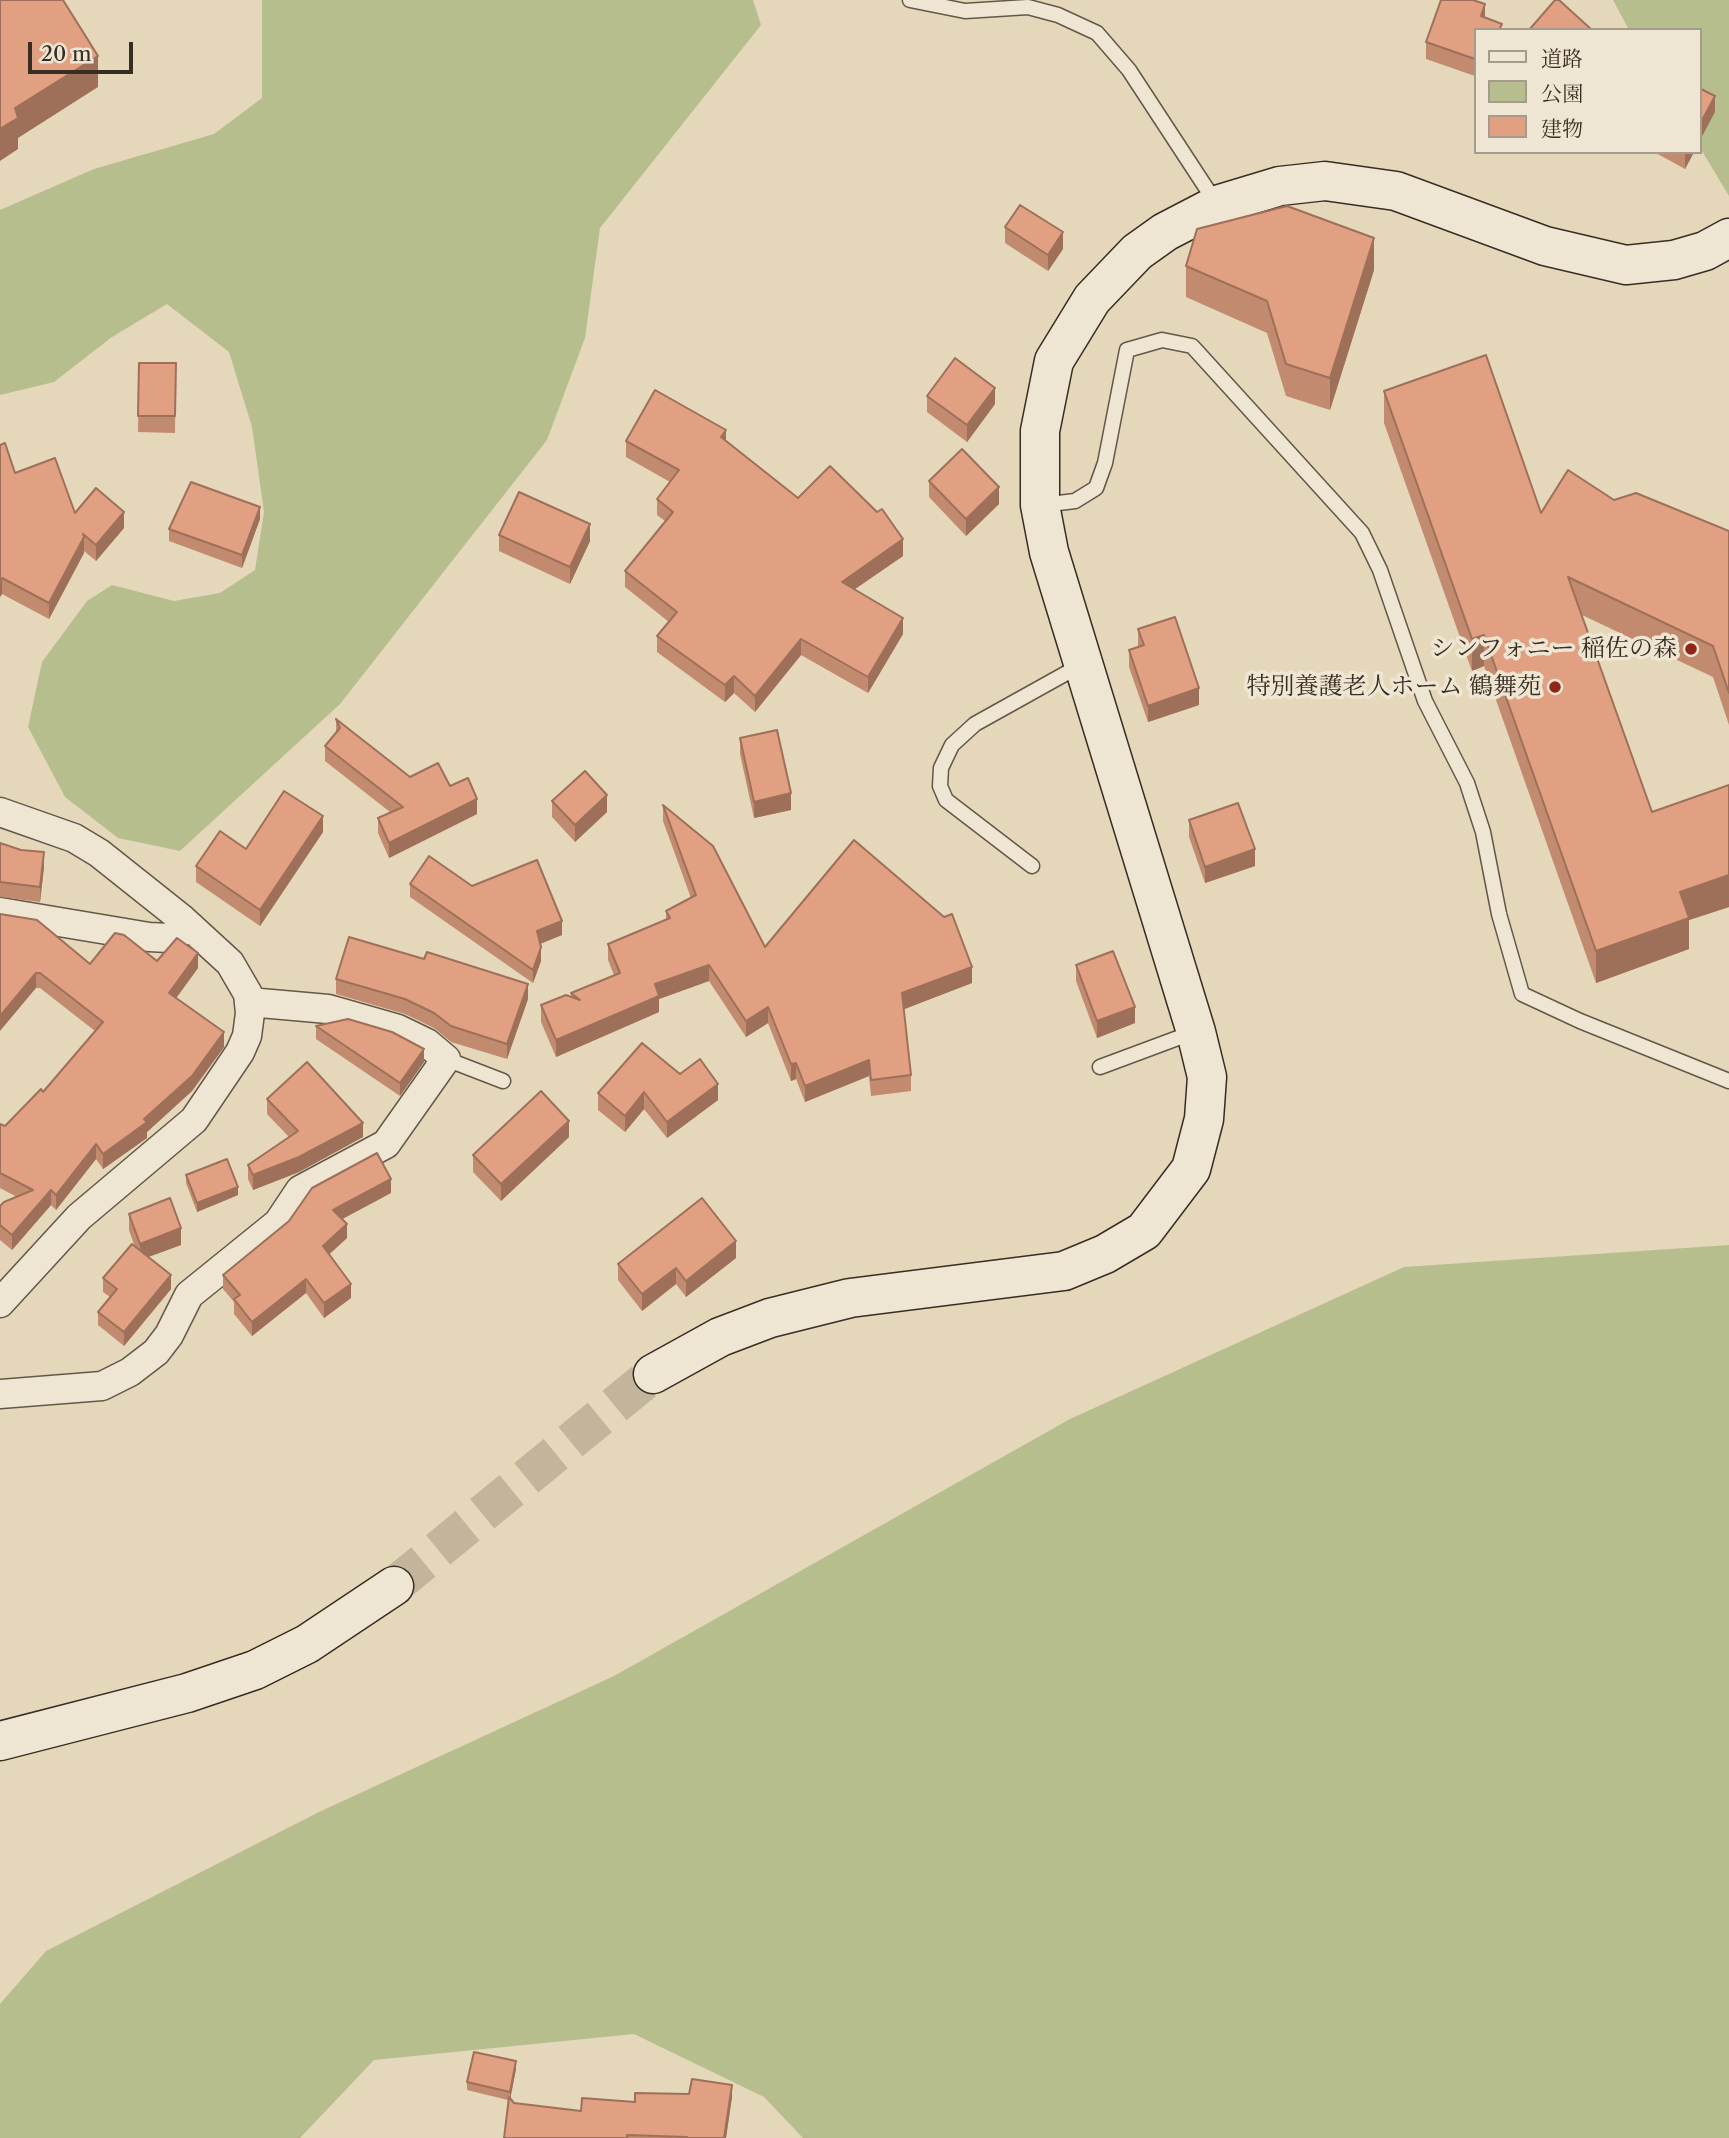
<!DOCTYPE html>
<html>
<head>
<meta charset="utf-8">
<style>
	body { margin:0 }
	#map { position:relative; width:1729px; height:2138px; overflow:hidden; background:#e5d7ba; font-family:"Libre Caslon Text","Noto Serif JP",serif }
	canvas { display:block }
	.legend { position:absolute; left:1474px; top:28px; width:228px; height:126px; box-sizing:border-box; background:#eee5d2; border:2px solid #a59b8c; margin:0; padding:9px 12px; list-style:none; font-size:21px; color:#382d22 }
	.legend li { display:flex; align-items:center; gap:14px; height:35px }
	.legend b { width:35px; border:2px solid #a59b8c }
	.scale { position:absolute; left:28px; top:42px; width:105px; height:32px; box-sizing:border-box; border:4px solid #382d22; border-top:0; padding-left:9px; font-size:21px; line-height:24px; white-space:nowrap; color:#382d22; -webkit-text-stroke:5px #eee5d2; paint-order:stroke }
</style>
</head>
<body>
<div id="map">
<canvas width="1729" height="2138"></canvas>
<ul class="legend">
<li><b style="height:9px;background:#eee5d2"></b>道路</li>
<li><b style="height:19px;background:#b7be8e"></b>公園</li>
<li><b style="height:19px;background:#e1a081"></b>建物</li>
</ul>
<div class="scale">20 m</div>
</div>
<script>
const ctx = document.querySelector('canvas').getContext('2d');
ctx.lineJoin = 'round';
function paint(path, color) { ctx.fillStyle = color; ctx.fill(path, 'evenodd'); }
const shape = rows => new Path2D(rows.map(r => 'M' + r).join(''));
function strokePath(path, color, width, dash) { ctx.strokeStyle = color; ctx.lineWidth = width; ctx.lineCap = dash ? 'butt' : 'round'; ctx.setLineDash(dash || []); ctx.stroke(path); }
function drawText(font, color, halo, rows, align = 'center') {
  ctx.font = font + ' "Libre Caslon Text","Noto Serif JP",serif'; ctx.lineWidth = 7; ctx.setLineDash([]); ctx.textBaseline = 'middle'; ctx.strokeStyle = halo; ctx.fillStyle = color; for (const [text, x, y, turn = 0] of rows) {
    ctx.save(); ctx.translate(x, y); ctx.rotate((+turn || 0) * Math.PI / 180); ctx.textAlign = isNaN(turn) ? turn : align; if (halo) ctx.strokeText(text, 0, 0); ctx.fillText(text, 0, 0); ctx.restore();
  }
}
const green = shape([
	[262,0,753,0,761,25,600,228,585,338,547,440,340,704,180,851,118,838,65,797,28,727,42,662,87,601,112,585,174,601,220,593,255,570,264,512,252,427,229,352,167,304,112,337,54,382,0,395,0,210,94,169,214,134,262,98],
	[1613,0,1729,0,1729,196,1699,146,1699,30,1629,30],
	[1729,1245,1729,2138,803,2138,764,2097,634,2034,374,2060,300,2138,0,2138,0,2004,46,1951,319,1812,614,1676,1070,1419,1404,1267]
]);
const secondaryTunnel = shape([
	[394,1586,653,1374]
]);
const lane = shape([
	[910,0,965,11,1028,7,1058,15,1097,33,1129,70,1216,203],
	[1042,505,1075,501,1096,488,1105,463,1127,350,1162,340,1192,346,1362,533,1380,570,1425,701,1467,783,1483,832,1499,914,1522,994,1580,1021,1729,1081],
	[1032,866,946,800,940,786,941,768,952,745,975,724,1081,665],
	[446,1059,503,1081],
	[1100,1067,1194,1032]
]);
const street = shape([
	[0,812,74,838,99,853,182,919,230,963,248,994,250,1013,247,1036,240,1052,194,1120,79,1217,0,1303],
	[0,912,149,937,169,938,191,927],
	[0,1394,102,1386,130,1372,156,1352,169,1335,189,1295,278,1223,300,1190,386,1144,446,1059,427,1043,398,1029,328,1009,249,1002]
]);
const secondary = shape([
	[653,1374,720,1337,770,1318,850,1298,1064,1271,1105,1254,1144,1231,1191,1169,1204,1119,1207,1077,1196,1032,1049,552,1040,505,1040,431,1054,361,1092,299,1137,252,1165,232,1217,205,1280,186,1325,181,1396,191,1545,246,1626,265,1674,260,1705,251,1729,238],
	[0,1741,187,1693,255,1670,307,1644,394,1586]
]);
const wall = shape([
	[1485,18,1502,30,1475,30,1475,76,1426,59,1426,42],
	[1654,152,1694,152,1685,169],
	[1005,227,1063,249,1048,271,1005,243],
	[1186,266,1374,270,1330,410,1286,396,1267,333,1186,297],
	[139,363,176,363,175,433,138,432],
	[1384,391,1541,513,1614,500,1729,531,1729,725,1713,677,1582,615,1652,812,1729,785,1729,907,1689,920,1689,949,1596,983,1484,666,1472,671,1384,423],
	[927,396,995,404,967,442,927,412],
	[726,440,798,498,903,556,855,589,903,634,868,693,801,655,755,712,734,693,725,702,657,652,657,636,669,622,625,587,625,571,665,521,657,515,657,499,670,482,626,457,626,441],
	[0,445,15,473,75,513,124,528,96,561,84,551,84,553,49,619,2,594,0,597],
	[929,481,999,504,966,536,929,497],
	[260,519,242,568,169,541,169,529],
	[499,535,590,541,570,584,499,551],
	[1138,629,1199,705,1148,722,1129,667,1129,650,1138,647],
	[336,719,410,777,450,786,477,814,389,858,378,833,378,818,390,812,325,761,325,746,336,732],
	[740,738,791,810,754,818,740,754],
	[552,801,607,812,575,842,552,817],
	[663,805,765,947,972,983,904,1009,911,1075,911,1091,871,1096,869,1076,805,1102,796,1079,791,1081,768,1023,746,1037,709,981,659,999,659,1012,556,1057,541,1022,541,1005,571,997,571,993,614,975,608,960,608,944,666,919,666,911,691,898,663,821],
	[1189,820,1255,866,1205,883,1189,837],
	[323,832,260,926,196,882,196,866,246,849],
	[0,843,44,867,40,902,0,897],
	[410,884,472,886,562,935,540,944,541,961,533,983,410,897],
	[0,914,90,964,157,961,198,968,176,998,224,1047,192,1091,147,1132,147,1138,103,1169,96,1159,56,1210,51,1205,12,1250,0,1240,0,1206,17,1197,0,1188,0,1124,5,1126,43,1092,95,1031,40,988,36,988],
	[1076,965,1135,1023,1097,1038,1076,981],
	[336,979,528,999,507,1059,451,1042,434,1028,405,1014,336,994],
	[316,1026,424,1062,400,1096,316,1039],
	[680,1074,718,1100,667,1138,644,1109,625,1132,598,1110,598,1093],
	[267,1099,363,1137,299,1172,253,1190,248,1179,248,1165,289,1137,267,1114],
	[569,1137,501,1201,473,1172,473,1155],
	[186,1175,238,1195,197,1212,186,1183],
	[391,1193,342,1219,347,1238,329,1254,351,1298,324,1318,306,1293,252,1336,234,1314,234,1302,223,1289,223,1275],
	[129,1214,181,1245,148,1257,171,1289,124,1346,98,1325,98,1312,110,1297,103,1292,103,1278,135,1247,129,1230],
	[736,1258,686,1297,676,1284,642,1311,618,1280,618,1264],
	[516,2069,510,2099,514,2103,581,2111,635,2102,732,2097,726,2138,504,2138,508,2100,467,2090,467,2082]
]);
const shadedWall = shape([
	[1485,4,1485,21,1481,16],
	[98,56,98,87,18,138,18,149,0,161,0,129,15,108],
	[1715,96,1715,112,1699,142,1699,126],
	[1685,152,1694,152,1685,169],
	[1063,232,1063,249,1048,271,1048,255],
	[1374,238,1374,270,1330,410,1330,378],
	[995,388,995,404,967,442,967,425],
	[726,430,726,446,721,437],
	[999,487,999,504,966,536,966,519],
	[260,507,260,519,242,568,242,555],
	[124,512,124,528,96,561,96,545],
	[590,524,590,541,570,584,570,567],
	[84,537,84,553,49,619,49,603],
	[903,539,903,556,842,598,842,582],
	[2,578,2,594,0,597,0,581],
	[903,618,903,634,868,693,868,677],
	[1484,635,1484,666,1472,671,1472,639],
	[801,639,801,655,755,712,755,696],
	[734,676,734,693,725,702,725,685],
	[1199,688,1199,705,1148,722,1148,706],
	[791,793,791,810,754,818,754,802],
	[607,795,607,812,575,842,575,825],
	[477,799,477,814,389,858,389,843],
	[323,816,323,832,260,926,260,910],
	[1255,849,1255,866,1205,883,1205,867],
	[44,852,44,867,40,902,40,887],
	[1729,875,1729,907,1689,920,1689,949,1596,983,1596,951,1680,892],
	[562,921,562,935,537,945,537,931],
	[541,947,541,961,533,983,533,970],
	[198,953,198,968,169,1008,169,993],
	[709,965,709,981,659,999,659,1012,556,1057,556,1040,655,984],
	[972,967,972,983,902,1010,902,993],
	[36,973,36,988,0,1031,0,1016],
	[528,984,528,999,507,1059,507,1044],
	[768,1007,768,1023,746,1037,746,1021],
	[1135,1007,1135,1023,1097,1038,1097,1021],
	[224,1032,224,1047,192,1091,147,1132,147,1138,103,1169,103,1154,144,1119],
	[424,1049,424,1062,400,1096,400,1083],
	[869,1060,869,1076,805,1102,805,1086],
	[796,1063,796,1079,791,1081,791,1064],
	[718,1084,718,1100,667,1138,667,1122],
	[644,1092,644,1109,625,1132,625,1116],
	[569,1121,569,1137,501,1201,501,1184],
	[363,1123,363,1137,299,1172,253,1190,253,1175],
	[96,1144,96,1159,56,1210,56,1195],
	[391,1179,391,1193,333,1224,333,1210],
	[238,1187,238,1195,197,1212,197,1203],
	[51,1190,51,1205,12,1250,12,1235],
	[347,1224,347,1238,323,1260,323,1246],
	[181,1228,181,1245,140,1260,140,1244],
	[736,1241,736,1258,686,1297,686,1281],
	[676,1268,676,1284,642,1311,642,1294],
	[171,1275,171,1289,124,1346,124,1332],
	[306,1279,306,1293,252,1336,252,1322],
	[351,1284,351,1298,324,1318,324,1303],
	[516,2061,516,2069,510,2100,510,2092],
	[732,2085,732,2097,726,2138,724,2138]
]);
const building = shape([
	[0,0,63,0,98,56,15,108,18,118,0,129,0,0],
	[1441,0,1473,0,1485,4,1481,16,1502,24,1499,30,1475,30,1475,59,1426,42,1441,0],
	[1555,0,1559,0,1592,30,1529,30,1555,0],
	[1699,88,1715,96,1699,126,1699,88],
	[1020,205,1063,232,1048,255,1005,227,1020,205],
	[1287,206,1374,238,1330,378,1286,364,1267,301,1186,266,1197,229,1287,206],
	[1486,355,1541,513,1568,470,1614,500,1636,493,1729,531,1729,693,1713,646,1568,577,1652,812,1729,785,1729,875,1680,892,1689,918,1596,951,1484,635,1472,639,1384,391,1486,355],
	[955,358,995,388,967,425,927,396,955,358],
	[139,363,176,363,175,416,138,416,139,363],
	[655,390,726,430,721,437,798,498,830,466,877,512,882,509,903,539,842,582,903,618,868,677,801,639,755,696,734,676,725,685,657,636,677,612,625,571,673,512,657,499,679,470,626,441,655,390],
	[5,443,15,473,55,458,75,513,96,488,124,512,96,545,83,534,84,537,49,603,2,578,0,581,0,445,5,443],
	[962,449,999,487,966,519,929,481,962,449],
	[191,482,260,507,242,555,169,529,191,482],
	[519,492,590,524,570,567,499,535,519,492],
	[1175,617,1199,688,1148,706,1129,650,1144,645,1138,629,1175,617],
	[336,719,410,777,438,763,450,786,468,778,477,799,389,843,378,818,403,807,325,746,340,728,336,719],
	[777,730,791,793,754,802,740,738,777,730],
	[585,771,607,795,575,825,552,801,585,771],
	[284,791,323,816,260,910,196,866,220,831,246,849,284,791],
	[1238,803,1255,849,1205,867,1189,820,1238,803],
	[663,805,713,846,765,947,854,840,944,917,952,914,972,967,902,993,911,1075,871,1080,869,1060,805,1086,796,1063,791,1064,768,1007,746,1021,709,965,655,984,659,996,556,1040,541,1005,566,995,580,1000,571,993,620,973,608,944,670,918,666,911,696,895,663,805],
	[0,843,21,850,44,852,40,887,0,882,0,843],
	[429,856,472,886,537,860,562,921,537,931,541,947,533,970,410,884,429,856],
	[0,914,37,920,90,964,115,933,124,935,157,961,177,938,198,953,169,993,224,1032,192,1076,144,1119,147,1122,103,1154,96,1144,56,1195,51,1190,12,1235,0,1225,0,1206,4,1202,33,1190,0,1173,0,1124,5,1126,41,1089,43,1092,103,1022,40,973,36,973,0,1016,0,914],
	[349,937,424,959,427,952,528,984,507,1044,451,1026,434,1013,405,999,336,979,349,937],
	[1113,951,1135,1007,1097,1021,1076,965,1113,951],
	[348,1019,392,1032,424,1049,400,1083,316,1026,348,1019],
	[642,1043,680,1074,700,1059,718,1084,667,1122,644,1092,625,1116,598,1093,642,1043],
	[307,1062,363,1123,299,1157,253,1175,248,1165,298,1131,267,1099,307,1062],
	[541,1091,569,1121,501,1184,473,1155,541,1091],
	[377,1153,391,1179,333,1210,347,1224,323,1246,351,1284,324,1303,306,1279,252,1322,234,1299,240,1295,223,1275,289,1221,312,1188,377,1153],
	[227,1159,238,1187,197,1203,186,1175,227,1159],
	[170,1198,181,1228,140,1244,129,1214,170,1198],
	[702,1198,736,1241,686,1281,676,1268,642,1294,618,1264,702,1198],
	[132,1244,171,1275,124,1332,98,1312,117,1289,103,1278,132,1244],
	[474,2052,516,2061,510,2092,467,2082,474,2052],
	[692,2079,732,2085,724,2138,687,2138,687,2137,627,2135,627,2138,504,2138,509,2097,514,2103,581,2111,582,2098,635,2102,635,2093,689,2094,692,2079]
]);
const markers = [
	[1691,649,7,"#8f2418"],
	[1555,687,7,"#8f2418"]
];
const poiNames = [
	["シンフォニー 稲佐の森",1677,649],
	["特別養護老人ホーム 鶴舞苑",1541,687]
];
paint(green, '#b7be8e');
strokePath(secondaryTunnel, '#c2b59c', 38, [38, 19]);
strokePath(lane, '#635848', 17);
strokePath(street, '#635848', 31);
strokePath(secondary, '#382d22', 41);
strokePath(lane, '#eee5d2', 14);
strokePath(street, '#eee5d2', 28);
strokePath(secondary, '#eee5d2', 38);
paint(wall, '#c28a6f');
paint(shadedWall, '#9e705a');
paint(building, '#e1a081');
strokePath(building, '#9e705a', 2);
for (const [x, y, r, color] of markers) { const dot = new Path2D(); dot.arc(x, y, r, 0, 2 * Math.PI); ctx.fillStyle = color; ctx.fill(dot); strokePath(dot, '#eee5d2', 2.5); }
drawText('24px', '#382d22', '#eee5d2', poiNames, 'right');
</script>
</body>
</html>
